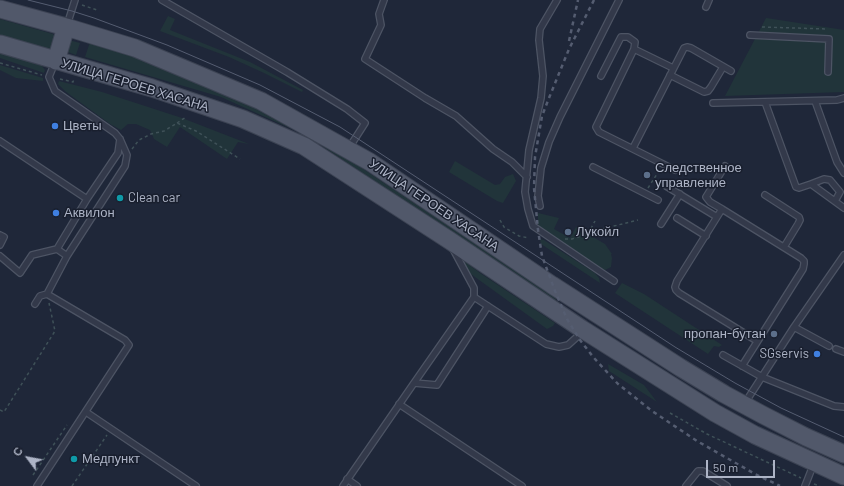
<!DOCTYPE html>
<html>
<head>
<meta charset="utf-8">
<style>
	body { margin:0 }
	#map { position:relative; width:844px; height:486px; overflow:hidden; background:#1f2739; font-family:Barlow,sans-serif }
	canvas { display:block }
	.north { position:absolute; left:8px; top:438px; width:40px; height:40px; -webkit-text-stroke:3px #191f2e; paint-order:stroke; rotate:302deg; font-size:11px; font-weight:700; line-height:16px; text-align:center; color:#adb4c6 }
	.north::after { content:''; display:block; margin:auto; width:14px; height:18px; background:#adb4c6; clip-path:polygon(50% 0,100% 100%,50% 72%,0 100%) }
	.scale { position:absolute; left:706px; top:460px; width:69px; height:18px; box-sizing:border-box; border:2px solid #adb4c6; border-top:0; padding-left:5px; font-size:12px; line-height:14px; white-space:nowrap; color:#adb4c6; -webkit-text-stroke:3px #191f2e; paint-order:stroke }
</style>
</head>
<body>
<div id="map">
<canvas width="844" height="486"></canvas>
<div class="north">С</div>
<div class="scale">50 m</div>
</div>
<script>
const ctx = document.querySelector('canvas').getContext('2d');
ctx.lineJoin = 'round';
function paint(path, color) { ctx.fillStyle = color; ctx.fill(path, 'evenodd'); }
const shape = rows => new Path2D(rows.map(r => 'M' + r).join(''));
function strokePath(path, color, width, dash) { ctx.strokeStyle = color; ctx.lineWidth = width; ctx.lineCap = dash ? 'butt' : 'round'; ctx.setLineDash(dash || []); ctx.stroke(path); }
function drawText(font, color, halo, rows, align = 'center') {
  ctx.font = font + ' Barlow,sans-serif'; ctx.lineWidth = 3; ctx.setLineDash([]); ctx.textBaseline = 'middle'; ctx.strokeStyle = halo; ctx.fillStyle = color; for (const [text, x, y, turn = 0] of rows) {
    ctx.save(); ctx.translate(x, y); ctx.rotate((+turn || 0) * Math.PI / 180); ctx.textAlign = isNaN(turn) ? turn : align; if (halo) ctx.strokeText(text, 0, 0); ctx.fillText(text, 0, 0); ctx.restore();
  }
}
const green = shape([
	[168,16,175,19,170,30,250,62,303,90,302,92,264,73,229,57,160,31],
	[766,18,844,30,844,92,725,96],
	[0,19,53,34,56,38,52,49,47,52,0,36],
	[69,40,80,43,76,55,65,51],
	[90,42,124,52,237,97,314,136,555,297,557,303,316,142,294,130,221,97,85,57],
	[0,52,42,66,45,70,44,73,0,58],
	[0,65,43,78,43,81,16,78,0,70],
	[59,81,102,92,182,118,249,144,238,142,227,159,180,127,167,147,154,139,150,130,136,124,128,124,121,130,110,124,66,92,58,84],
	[455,161,495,185,500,184,505,177,513,174,516,181,503,203,497,201,449,172],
	[538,213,559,218,554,229,570,238,576,227,605,244,612,254,611,254,612,258,611,267,605,270,601,269,541,230,538,227],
	[540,239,544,240,595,273,599,278,600,283,541,244],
	[464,261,480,273,555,323,553,326,547,329,468,272],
	[622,283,644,294,722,345,719,347,714,346,708,354,615,293],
	[608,364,644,385,657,402,609,371]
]);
const path = shape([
	[82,5,97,10],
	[762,27,826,29],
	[0,63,42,75],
	[60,79,73,82,74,79],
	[177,123,186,117],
	[132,149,139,140,151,134,164,131,177,123,196,131,240,159],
	[648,188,659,171],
	[500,220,504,227,519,236,529,238],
	[602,229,638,220],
	[565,239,572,239,588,234,595,221],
	[0,410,4,412,55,331,49,303],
	[670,413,707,434,801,478],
	[33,475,67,425],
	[814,484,820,486],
	[72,486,107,435]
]);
const lane = shape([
	[162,0,287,72,347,109,365,123,349,148],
	[384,0,379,14,381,25,365,59,425,98,456,116,493,149,512,162,527,177],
	[557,0,540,29,539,40,543,76,541,98,529,150,525,192,528,209,533,226,614,281],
	[706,7,709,0],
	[67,25,75,0],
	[750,35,829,39,828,72],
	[634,49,673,68],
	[55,62,49,77,55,91,115,133,120,139,127,155,125,166,67,256],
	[670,75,704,92,708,91,711,87,723,67],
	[601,76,621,37,628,37,635,42,634,49,596,127,599,132,675,170],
	[815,101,837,162,844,173],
	[765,102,796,187,799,188,811,184,844,208],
	[713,103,837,100,844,98],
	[0,141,87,199],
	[633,148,684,48,687,47,691,48,731,71],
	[593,167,658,200],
	[811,184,824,179,830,180,840,192,835,201],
	[666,186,717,217],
	[765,195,799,217,800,220,798,224,784,247],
	[540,206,538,196,541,168,549,142,560,117,619,0],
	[722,209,710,202,706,197,725,166],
	[677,218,706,236],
	[661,224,680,194],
	[0,235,4,237,0,245],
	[453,249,474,288,474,297,414,383,437,385,488,306],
	[0,256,20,273,32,255,57,249],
	[474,297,546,344,559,347,568,345,578,336,581,331],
	[35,304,40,296,47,294],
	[794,327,829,346],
	[836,349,844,352],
	[723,355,762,377,834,406,844,407],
	[742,366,803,269,804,264,804,261,801,258,722,209,677,281,675,287,676,290,679,293,757,341],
	[745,403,794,327,844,255],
	[399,404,522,486],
	[86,412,196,486],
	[347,479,357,486],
	[37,486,129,345,125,340,47,294,67,256,57,249,87,199,118,153,120,139],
	[343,486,414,383],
	[686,486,698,471,703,471,727,486],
	[805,486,814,463]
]);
const primary = shape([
	[0,9,66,27,135,48,261,101,370,162,552,285,681,368,724,394,763,415,806,437,844,454],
	[0,44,152,88,243,119,304,146,449,240,582,329,715,413,755,435,844,476],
	[56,61,66,27]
]);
const tram = shape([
	[28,0,72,11,94,18,167,45,260,85,340,127,675,347,735,383,781,408,844,437]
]);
const rail = shape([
	[594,0,569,49,549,98,542,116,535,157,534,188,538,230,542,256,555,291,567,319,580,340,594,358,618,384,652,411,697,441,755,474,780,486],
	[569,41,578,0]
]);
const markers = [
	[55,126,4,"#3f7fe0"],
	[647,175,4,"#5c6f8a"],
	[120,198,4,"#0f9aa8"],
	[56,213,4,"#3f7fe0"],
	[568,232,4,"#5c6f8a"],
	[774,334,4,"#5c6f8a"],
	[817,354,4,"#3f7fe0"],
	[74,459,4,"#0f9aa8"]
];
const streetNames = [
	["УЛИЦА ГЕРОЕВ ХАСАНА",135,85,17],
	["УЛИЦА ГЕРОЕВ ХАСАНА",434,205,34]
];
const poiNames = [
	["Цветы",63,126],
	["Следственное",655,168],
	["управление",655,183],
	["Clean car",128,198],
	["Аквилон",64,213],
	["Лукойл",576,232],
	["пропан-бутан",766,334,"right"],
	["SGservis",809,354,"right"],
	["Медпункт",82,459]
];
paint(green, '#21343a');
strokePath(lane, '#4d5464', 8);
strokePath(primary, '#3c4353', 19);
strokePath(path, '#3f5158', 1.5, [3, 3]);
strokePath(lane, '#33394a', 5.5);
strokePath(primary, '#51586a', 17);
strokePath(tram, '#555d71', 1);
strokePath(rail, '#555d71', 2.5, [4, 4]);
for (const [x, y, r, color] of markers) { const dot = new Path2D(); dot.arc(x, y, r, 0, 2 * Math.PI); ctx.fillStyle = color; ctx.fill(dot); strokePath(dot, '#191f2e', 1.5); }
drawText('13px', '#adb4c6', '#191f2e', streetNames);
drawText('13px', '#adb4c6', '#191f2e', poiNames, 'left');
</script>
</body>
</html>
